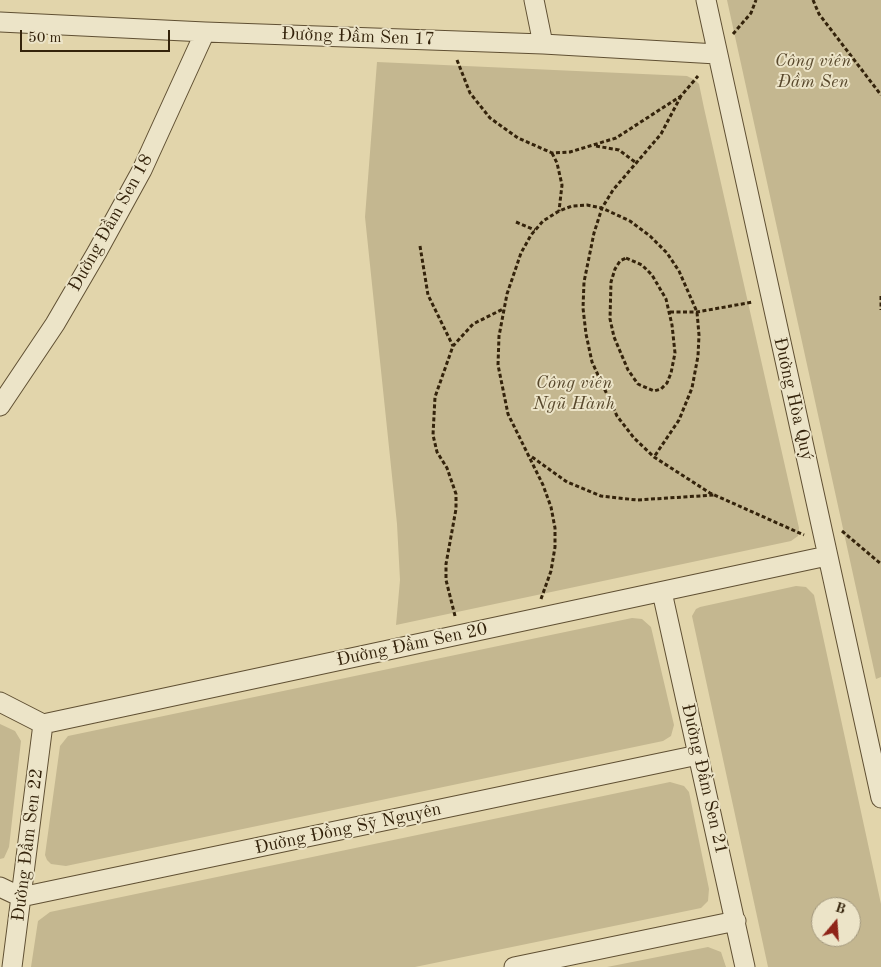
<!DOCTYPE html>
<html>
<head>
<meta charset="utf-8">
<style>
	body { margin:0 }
	#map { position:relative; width:881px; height:967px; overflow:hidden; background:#e2d5ab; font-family:"Old Standard TT",serif }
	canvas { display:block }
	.north { position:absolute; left:811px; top:897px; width:50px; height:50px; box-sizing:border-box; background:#ece4c8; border:1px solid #a2977c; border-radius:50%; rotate:18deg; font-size:14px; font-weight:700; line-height:20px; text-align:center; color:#34230b }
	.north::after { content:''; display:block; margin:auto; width:18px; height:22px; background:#8f2418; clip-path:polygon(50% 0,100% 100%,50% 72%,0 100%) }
	.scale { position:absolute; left:20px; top:30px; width:150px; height:22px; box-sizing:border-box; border:2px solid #34230b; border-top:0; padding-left:6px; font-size:15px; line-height:18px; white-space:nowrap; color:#34230b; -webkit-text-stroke:4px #ece4c8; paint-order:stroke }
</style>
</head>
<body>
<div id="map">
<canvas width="881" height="967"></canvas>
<div class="north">B</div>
<div class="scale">50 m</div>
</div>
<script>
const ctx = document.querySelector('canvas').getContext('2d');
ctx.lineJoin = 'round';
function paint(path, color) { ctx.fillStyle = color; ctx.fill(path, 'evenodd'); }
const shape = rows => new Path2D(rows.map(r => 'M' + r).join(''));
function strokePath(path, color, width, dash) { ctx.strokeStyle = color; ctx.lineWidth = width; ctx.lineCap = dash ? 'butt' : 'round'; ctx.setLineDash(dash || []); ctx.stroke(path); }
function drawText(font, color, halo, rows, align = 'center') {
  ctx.font = font + ' "Old Standard TT",serif'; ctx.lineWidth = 4; ctx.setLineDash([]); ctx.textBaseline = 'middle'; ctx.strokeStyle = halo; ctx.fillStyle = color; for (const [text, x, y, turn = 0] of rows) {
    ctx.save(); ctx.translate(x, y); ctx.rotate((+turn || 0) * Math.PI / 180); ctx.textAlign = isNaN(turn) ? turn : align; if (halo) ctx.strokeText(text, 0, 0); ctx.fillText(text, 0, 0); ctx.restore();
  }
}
const green = shape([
	[727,0,881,0,881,677,876,679],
	[377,62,687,76,695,80,699,84,704,108,799,528,798,536,791,541,396,625,400,580,397,524,365,217],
	[796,586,806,587,814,595,881,904,881,967,768,967,692,616,696,609,700,607],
	[821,907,851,907,851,937,821,937],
	[632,618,642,619,651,627,674,725,671,736,663,741,66,866,51,864,47,860,45,855,60,746,68,736],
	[0,724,15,731,21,741,9,847,4,858,0,859],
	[670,782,684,786,689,792,709,889,708,901,701,908,415,967,31,967,38,921,50,912],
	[708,947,721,952,726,967,607,967]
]);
const path = shape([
	[813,0,819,14,881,95],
	[733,34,751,13,756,0],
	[457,60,470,93,490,118,518,138,552,153,570,152,616,138,681,96,698,76],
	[681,96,661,134,613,190,602,208,594,233,584,282,583,308,586,334,592,362,617,416,634,438,654,457,710,493,804,535],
	[596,146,619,150,635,162],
	[552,153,557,163,562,185,559,211],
	[516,222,535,230],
	[420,246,428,295,453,346],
	[626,258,642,265,652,275,666,299,672,325,675,353,671,373,667,383,661,389,654,391,638,384,628,370,614,337,610,319,611,282,615,269,620,261,626,258],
	[881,296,881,310],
	[670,312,697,312,753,302],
	[532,457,567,482,601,496,637,500,714,495],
	[842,531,881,564],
	[541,599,551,571,555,547,555,528,551,507,543,485,508,414,498,365,499,336,507,294,521,253,531,235,543,221,559,211,572,206,587,205,602,208,630,221,650,236,667,253,679,271,697,312,699,335,698,356,692,388,679,420,654,457],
	[455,616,446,580,446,564,456,509,456,494,447,468,437,452,433,435,435,397,453,346,473,324,503,309]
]);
const minor = shape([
	[534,0,543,44],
	[706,0,881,798],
	[0,22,205,32,543,44,717,54],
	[0,406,55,324,97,252,142,170,205,32],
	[662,592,745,967],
	[0,702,43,724,827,556],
	[0,887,21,897,698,755],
	[12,967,43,724],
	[514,967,736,921]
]);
const streetNames = [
	["Đường Đầm Sen 17",358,37,2],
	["Đường Đầm Sen 18",111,223,-61],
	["Đường Hòa Quý",793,399,77],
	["Đường Đầm Sen 20",412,645,-12],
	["Đường Đầm Sen 21",704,779,77],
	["Đường Đồng Sỹ Nguyên",348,829,-12],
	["Đường Đầm Sen 22",28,845,-83]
];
const parkNames = [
	["Công viên",813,61],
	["Đầm Sen",813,82],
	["Công viên",574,383],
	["Ngũ Hành",574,404]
];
paint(green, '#c4b790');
strokePath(minor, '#605033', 21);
strokePath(path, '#34230b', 3, [4, 2.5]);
strokePath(minor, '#ece4c8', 19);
drawText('18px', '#34230b', '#ece4c8', streetNames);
drawText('italic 18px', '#58482c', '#ece4c8', parkNames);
</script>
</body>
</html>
